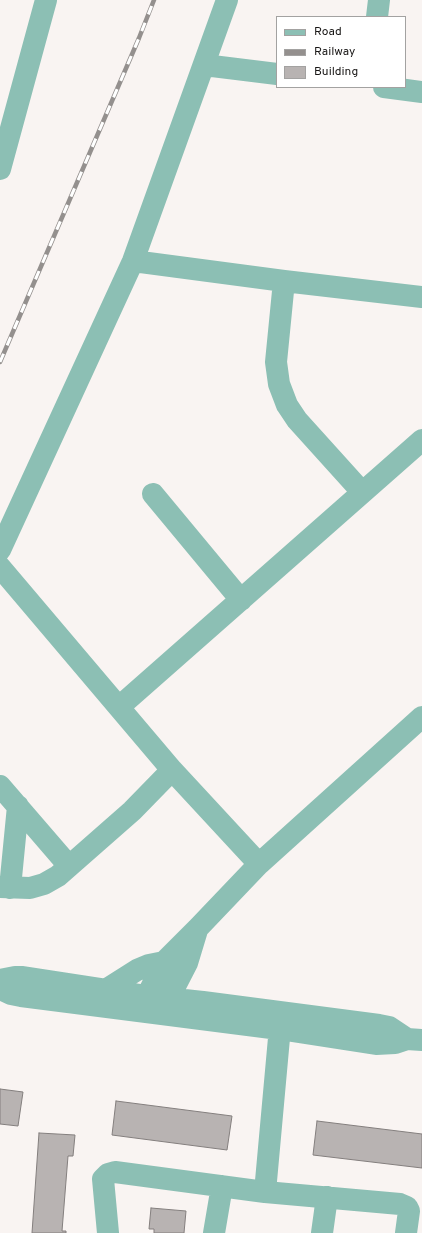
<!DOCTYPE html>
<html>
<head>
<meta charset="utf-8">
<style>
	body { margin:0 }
	#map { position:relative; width:422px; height:1233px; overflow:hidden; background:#f9f4f2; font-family:Overpass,sans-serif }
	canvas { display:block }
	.legend { position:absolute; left:276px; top:16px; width:130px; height:72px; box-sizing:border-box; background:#fff; border:1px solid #a3a2a1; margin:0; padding:5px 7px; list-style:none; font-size:12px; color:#181615 }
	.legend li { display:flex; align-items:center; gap:8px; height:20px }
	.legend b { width:20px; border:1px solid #a3a2a1 }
</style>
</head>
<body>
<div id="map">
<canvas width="422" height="1233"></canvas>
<ul class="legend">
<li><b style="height:5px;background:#8cbfb4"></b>Road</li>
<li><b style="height:5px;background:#94908e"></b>Railway</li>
<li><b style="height:11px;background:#b8b3b2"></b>Building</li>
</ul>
</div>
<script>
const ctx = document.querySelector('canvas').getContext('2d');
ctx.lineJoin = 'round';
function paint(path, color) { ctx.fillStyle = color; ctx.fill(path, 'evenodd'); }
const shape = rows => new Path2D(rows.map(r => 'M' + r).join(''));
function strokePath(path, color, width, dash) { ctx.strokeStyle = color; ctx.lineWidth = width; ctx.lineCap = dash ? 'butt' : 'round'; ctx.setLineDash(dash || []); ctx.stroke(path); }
const building = shape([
	[0,1089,23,1092,18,1126,0,1124,0,1089],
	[116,1101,232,1116,227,1150,112,1135,116,1101],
	[317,1121,422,1134,422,1168,313,1155,317,1121],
	[39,1133,75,1135,73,1156,68,1156,62,1231,66,1231,66,1233,32,1233,39,1133],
	[151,1208,186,1211,184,1233,154,1233,154,1229,149,1229,151,1208]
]);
const minor = shape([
	[377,17,379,0],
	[204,65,277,74],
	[384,87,422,92],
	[0,169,46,0],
	[133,261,284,281,422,297],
	[284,281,276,362,279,384,287,405,297,420,362,492],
	[153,494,241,600],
	[0,550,133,261,227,0],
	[0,567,172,770,259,864],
	[119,707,422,440],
	[0,786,69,866],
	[0,887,30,888,44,884,58,876,132,811,172,770],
	[10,888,18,806],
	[0,980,15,977,23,977,147,996,203,1002,379,1025,389,1027,407,1039],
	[0,989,11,994,21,996,279,1029,376,1044,395,1043,407,1039,422,1040],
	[107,989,137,970,149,965,164,962],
	[142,1008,147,996,164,962,197,929,259,864,422,717],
	[166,1012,169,998,187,963,197,930],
	[265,1192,281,1016],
	[108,1233,103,1179,108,1174,115,1172,265,1192,400,1204,407,1207,409,1211,406,1233],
	[214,1233,222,1186],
	[322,1233,327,1197]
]);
const rail = shape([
	[0,362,139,38,154,0]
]);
paint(building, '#b8b3b2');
strokePath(building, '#847f7e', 1);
strokePath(minor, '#8cbfb4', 22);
strokePath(rail, '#94908e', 4.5);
strokePath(rail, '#fff', 3, [9]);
</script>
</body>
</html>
